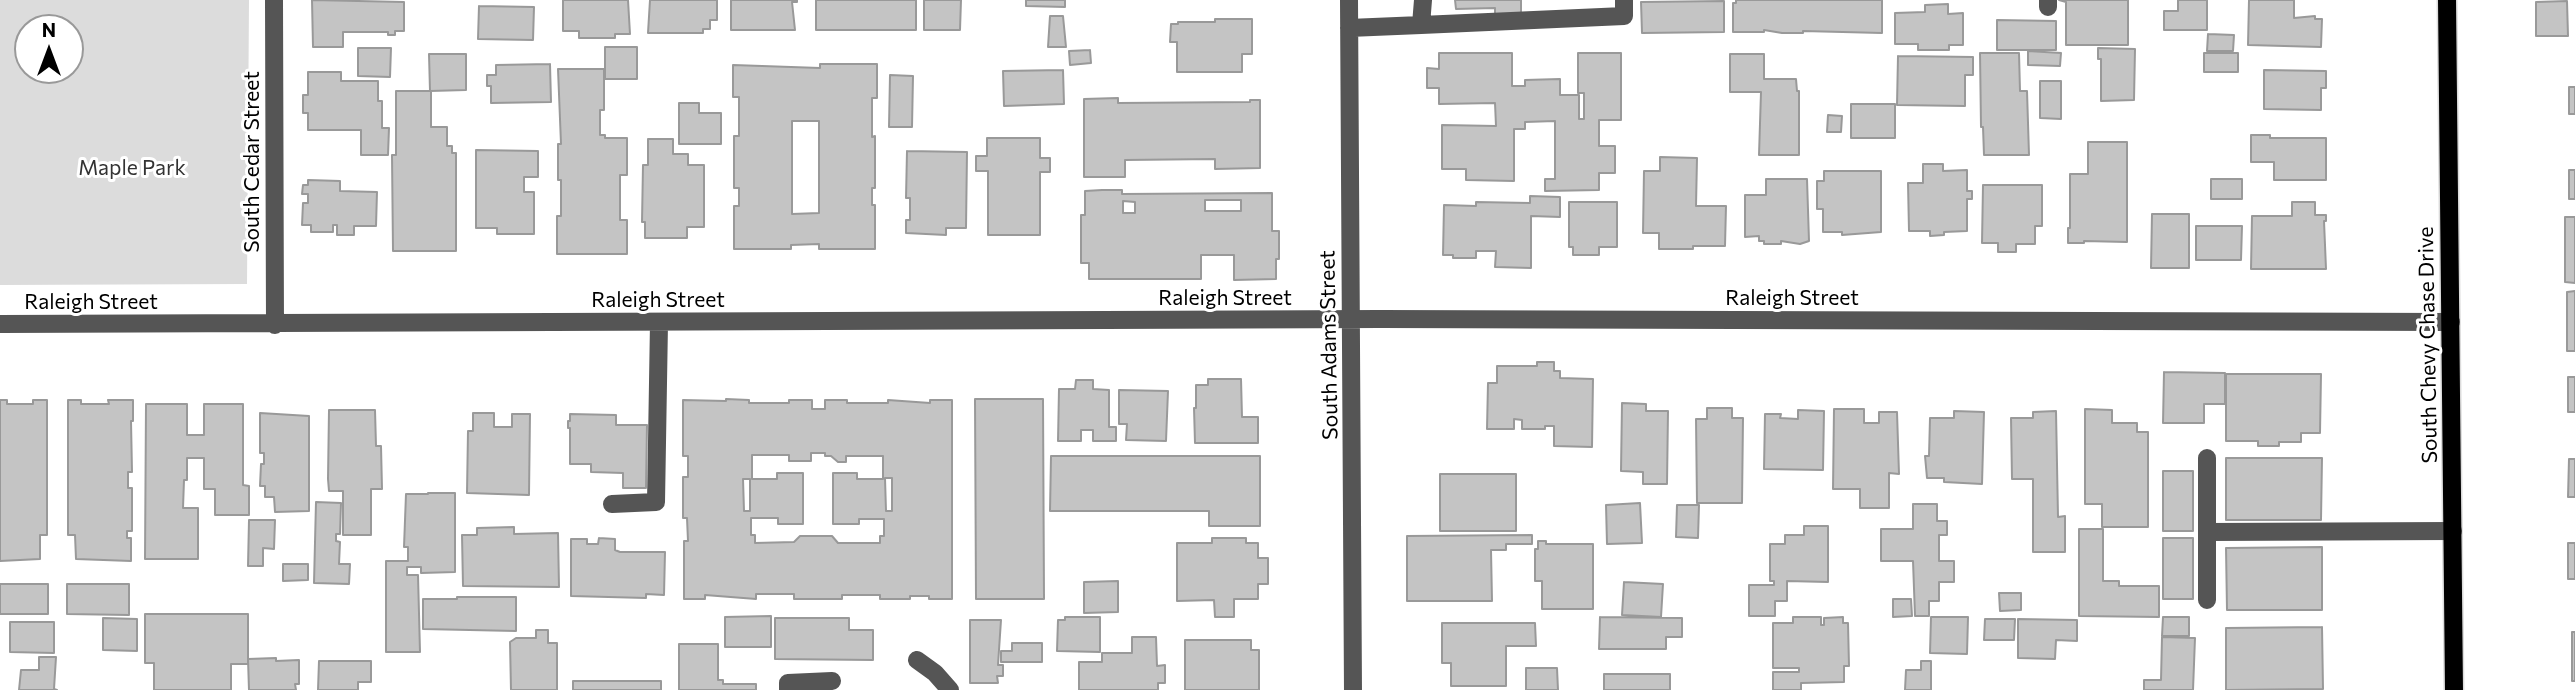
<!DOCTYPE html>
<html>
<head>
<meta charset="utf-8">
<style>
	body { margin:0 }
	#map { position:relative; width:2575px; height:690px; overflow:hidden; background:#fff; font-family:Commissioner,sans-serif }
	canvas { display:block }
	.north { position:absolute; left:14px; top:14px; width:70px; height:70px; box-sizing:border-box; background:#fff; border:2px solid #999; border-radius:50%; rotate:0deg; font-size:19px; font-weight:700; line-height:28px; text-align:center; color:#000 }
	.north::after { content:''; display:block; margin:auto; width:24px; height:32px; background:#000; clip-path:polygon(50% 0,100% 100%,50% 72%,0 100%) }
</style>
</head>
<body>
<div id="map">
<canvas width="2575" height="690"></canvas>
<div class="north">N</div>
</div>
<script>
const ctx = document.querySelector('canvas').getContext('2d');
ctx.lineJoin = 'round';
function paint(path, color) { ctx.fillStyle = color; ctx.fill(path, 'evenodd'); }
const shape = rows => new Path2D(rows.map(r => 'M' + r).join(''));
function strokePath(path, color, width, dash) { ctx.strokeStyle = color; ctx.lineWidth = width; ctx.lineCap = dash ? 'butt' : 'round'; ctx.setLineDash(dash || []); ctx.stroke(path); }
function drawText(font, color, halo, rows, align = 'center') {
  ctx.font = font + ' Commissioner,sans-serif'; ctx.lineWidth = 6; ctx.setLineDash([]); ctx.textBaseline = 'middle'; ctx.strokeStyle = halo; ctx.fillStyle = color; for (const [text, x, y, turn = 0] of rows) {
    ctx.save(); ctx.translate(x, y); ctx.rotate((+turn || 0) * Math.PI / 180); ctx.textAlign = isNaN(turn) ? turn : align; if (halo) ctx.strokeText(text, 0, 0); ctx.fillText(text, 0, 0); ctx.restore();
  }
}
const green = shape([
	[0,0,249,0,247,284,0,285],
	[70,28,70,70,28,70,28,28]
]);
const building = shape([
	[312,0,404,2,404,31,395,31,395,35,388,35,388,32,343,32,343,47,313,47,312,0],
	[563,0,628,0,630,34,615,34,615,38,579,38,579,31,563,31,563,0],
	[650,0,717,0,717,20,710,20,710,29,703,29,703,33,648,33,650,0],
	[731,0,797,0,797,2,792,2,795,30,731,30,731,0],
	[816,0,916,0,916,30,816,30,816,0],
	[924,0,961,0,960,30,924,30,924,0],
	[1026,0,1065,0,1065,7,1026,6,1026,0],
	[1455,0,1521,0,1521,14,1495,14,1495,8,1456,9,1455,0],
	[1736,0,1882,0,1882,33,1803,31,1803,33,1782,33,1764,30,1764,32,1733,32,1733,3,1736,3,1736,0],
	[2059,0,2128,0,2128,45,2066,45,2066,2,2059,0],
	[2178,0,2207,0,2207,30,2164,30,2164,11,2178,11,2178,0],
	[2249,0,2294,0,2294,18,2315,16,2315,19,2322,19,2321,47,2248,45,2249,0],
	[1724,1,1724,32,1642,33,1641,2,1724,1],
	[2567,1,2568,36,2536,36,2536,2,2567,1],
	[1948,4,1948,14,1963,13,1963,45,1949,45,1949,50,1918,50,1918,44,1895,44,1895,13,1925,12,1925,5,1948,4],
	[479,6,534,7,533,40,478,39,479,6],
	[1050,16,1063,16,1066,47,1048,47,1050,16],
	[1215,19,1252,19,1252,54,1242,54,1242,72,1177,72,1177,42,1170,42,1171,24,1178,24,1178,22,1215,22,1215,19],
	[1997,20,2056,21,2056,50,1997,50,1997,20],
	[2208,34,2234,35,2233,51,2207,51,2208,34],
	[605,47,637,47,637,79,605,79,605,47],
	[358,48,391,48,390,77,358,76,358,48],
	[2098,48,2135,49,2134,100,2101,101,2101,59,2098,59,2098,48],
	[1090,50,1091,63,1070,65,1069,51,1090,50],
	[2028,51,2061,53,2060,66,2028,65,2028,51],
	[1439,53,1512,53,1512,86,1525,86,1525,80,1560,79,1560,95,1579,95,1579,119,1584,119,1584,93,1578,93,1578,53,1621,53,1621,120,1599,120,1599,146,1615,146,1615,173,1599,173,1599,190,1545,191,1545,179,1555,179,1555,121,1525,122,1525,129,1514,129,1514,181,1466,180,1466,169,1442,169,1442,125,1496,126,1495,103,1439,104,1439,88,1427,88,1427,68,1439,69,1439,53],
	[1980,53,2019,53,2020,91,2027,91,2029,155,1984,155,1983,127,1981,127,1980,53],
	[2204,53,2238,53,2238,72,2204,72,2204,53],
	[429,54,466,54,466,90,430,91,429,54],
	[1730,54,1764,54,1764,79,1796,79,1797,91,1799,91,1799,155,1759,155,1761,92,1730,92,1730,54],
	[1898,56,1973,57,1973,75,1965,75,1965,106,1897,105,1898,56],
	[550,64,551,102,491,103,491,86,487,86,487,75,496,75,496,65,550,64],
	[820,64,877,64,877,98,872,98,872,137,875,136,875,188,872,188,872,205,875,205,875,249,819,249,819,244,791,245,791,249,734,249,734,206,739,206,739,188,734,188,734,136,739,136,739,97,733,97,733,65,820,68,820,64],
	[792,121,819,121,819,213,792,214,792,121],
	[558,69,604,69,604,110,600,110,600,135,605,135,605,138,627,138,627,175,620,175,620,220,627,220,627,254,557,254,557,216,561,216,561,180,558,180,558,144,561,144,558,69],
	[1063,70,1064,104,1004,106,1003,71,1063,70],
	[2264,70,2326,71,2326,88,2321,88,2321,110,2264,109,2264,70],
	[308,72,341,72,341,81,378,81,378,101,382,101,382,128,389,128,388,155,361,155,361,130,308,130,308,113,303,113,303,95,308,95,308,72],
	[890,75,913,76,912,127,889,127,890,75],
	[2040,81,2061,81,2061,119,2040,118,2040,81],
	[2569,87,2575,87,2575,114,2569,114,2569,87],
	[396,91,431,91,431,127,447,127,447,146,452,146,452,153,456,153,456,251,393,251,392,155,396,155,396,91],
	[1118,98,1118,103,1250,102,1250,100,1260,100,1260,168,1215,169,1215,159,1125,160,1125,177,1084,177,1084,99,1118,98],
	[679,103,699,103,699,113,721,113,721,144,679,144,679,103],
	[1851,104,1895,104,1895,138,1851,138,1851,104],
	[1828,115,1842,116,1841,132,1827,132,1828,115],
	[2251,135,2270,135,2270,138,2326,138,2326,180,2274,180,2274,162,2251,162,2251,135],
	[987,138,1040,138,1040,158,1050,158,1050,172,1040,172,1040,235,988,235,988,171,976,171,976,156,987,156,987,138],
	[648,139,673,139,673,154,688,154,688,165,704,165,704,227,687,227,687,238,645,238,645,222,642,222,643,165,648,165,648,139],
	[2088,142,2127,142,2127,242,2084,241,2084,243,2068,243,2068,228,2070,228,2070,174,2088,174,2088,142],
	[476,150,538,151,538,177,524,177,524,192,534,192,534,234,497,234,497,228,476,228,476,150],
	[907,151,967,152,966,228,946,228,946,235,906,233,906,220,910,220,910,198,906,198,907,151],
	[1660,157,1697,158,1696,206,1726,206,1725,246,1693,246,1693,249,1659,249,1659,233,1643,233,1644,171,1660,171,1660,157],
	[1923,164,1943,164,1943,171,1967,170,1967,191,1972,191,1972,199,1967,199,1967,231,1944,232,1944,235,1930,236,1930,231,1909,231,1908,183,1923,183,1923,164],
	[2569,170,2575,170,2575,199,2569,199,2569,170],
	[1824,171,1881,171,1881,232,1842,235,1842,232,1823,232,1823,209,1817,209,1817,181,1824,181,1824,171],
	[1766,179,1807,179,1809,241,1800,244,1781,241,1781,244,1764,244,1764,241,1759,241,1759,236,1745,237,1745,195,1766,195,1766,179],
	[2211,179,2242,179,2242,199,2211,199,2211,179],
	[308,180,340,181,340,191,377,192,376,226,354,226,354,235,337,235,337,225,333,225,333,232,311,232,311,225,302,225,303,203,308,203,308,194,302,194,303,185,308,185,308,180],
	[1983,185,2042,185,2042,226,2035,226,2035,244,2016,244,2016,252,1998,252,1998,243,1982,243,1983,185],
	[1102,190,1122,190,1122,194,1272,193,1272,231,1279,231,1279,259,1276,259,1276,279,1234,280,1234,255,1201,255,1201,279,1089,279,1089,263,1081,263,1081,215,1085,215,1085,191,1102,190],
	[1205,200,1241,200,1241,211,1205,211,1205,200],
	[1123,201,1135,202,1135,213,1123,213,1123,201],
	[1530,196,1560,197,1560,217,1531,216,1531,268,1495,267,1496,251,1476,251,1476,258,1453,258,1453,255,1443,255,1444,205,1476,206,1476,202,1530,203,1530,196],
	[1569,202,1617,202,1617,247,1599,247,1599,255,1573,255,1573,247,1569,247,1569,202],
	[2292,202,2315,202,2315,215,2326,215,2326,221,2324,221,2326,269,2251,269,2252,216,2292,216,2292,202],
	[2152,214,2189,214,2189,268,2151,268,2152,214],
	[2565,217,2575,217,2575,283,2565,282,2565,217],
	[2196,226,2242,226,2241,260,2196,260,2196,226],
	[2575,291,2575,351,2567,351,2567,292,2575,291],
	[1537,362,1554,362,1554,371,1560,371,1560,378,1593,379,1592,447,1554,446,1554,426,1545,426,1545,429,1522,429,1522,420,1514,419,1514,429,1487,429,1488,383,1497,383,1497,366,1537,366,1537,362],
	[2164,372,2225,373,2225,404,2204,404,2204,423,2163,423,2164,372],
	[2226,374,2321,374,2320,433,2301,433,2301,442,2279,442,2279,446,2258,446,2258,441,2226,441,2226,374],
	[2568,377,2575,377,2575,412,2568,412,2568,377],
	[1208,379,1241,379,1242,417,1258,417,1258,443,1195,443,1194,408,1196,408,1196,385,1208,385,1208,379],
	[1076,380,1093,380,1093,389,1109,390,1109,427,1116,427,1116,441,1093,441,1093,430,1081,430,1081,441,1058,441,1059,389,1075,389,1076,380],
	[1119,390,1168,391,1166,441,1126,440,1127,424,1119,424,1119,390],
	[726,399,749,400,749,403,789,403,789,400,812,400,812,409,825,409,825,400,847,400,847,403,888,403,888,400,930,403,930,400,952,400,952,599,929,599,929,596,910,596,910,599,880,599,880,595,842,595,842,599,794,599,794,594,756,594,756,599,705,595,705,599,684,599,684,541,688,541,687,518,683,518,683,477,688,477,688,456,683,456,683,400,726,401,726,399],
	[811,453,825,453,825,456,831,456,838,462,846,462,846,456,883,456,883,479,857,479,857,473,833,473,833,524,859,524,859,519,884,519,884,536,880,536,880,543,838,543,832,536,800,536,794,542,755,543,755,535,751,535,751,518,778,518,778,524,803,524,803,473,777,473,777,479,752,479,752,455,789,455,789,461,811,461,811,453],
	[885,478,892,478,892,511,886,511,885,478],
	[743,479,750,479,750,511,744,511,743,479],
	[975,399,1043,399,1044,599,976,599,975,399],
	[0,400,7,400,7,404,33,404,33,400,47,400,47,535,40,535,40,559,0,561,0,400],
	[68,400,81,400,81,404,109,404,108,400,133,400,133,421,131,421,132,472,128,472,128,488,132,488,132,531,127,531,127,538,131,538,131,561,76,559,75,535,68,535,68,400],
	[1622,403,1646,404,1646,411,1668,411,1667,484,1643,484,1643,472,1621,471,1622,403],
	[146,404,187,404,187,435,204,435,204,404,243,404,243,485,249,486,249,515,215,515,215,489,204,489,204,458,187,458,187,480,184,480,183,508,198,508,198,559,145,559,146,404],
	[1707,408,1732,408,1732,418,1743,418,1742,503,1697,503,1696,419,1707,419,1707,408],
	[1834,409,1864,409,1864,423,1879,423,1879,412,1897,412,1899,474,1889,473,1889,508,1860,508,1860,489,1833,489,1834,409],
	[2085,409,2112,410,2112,423,2137,423,2137,432,2148,432,2148,527,2102,527,2102,504,2085,504,2085,409],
	[329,410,375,410,376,446,381,446,382,489,371,489,371,535,343,535,343,491,329,491,328,479,329,410],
	[1798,410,1824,411,1823,470,1764,469,1765,414,1781,414,1780,418,1798,419,1798,410],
	[1954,411,1984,412,1982,484,1944,482,1944,478,1927,478,1925,456,1929,456,1930,418,1954,418,1954,411],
	[2056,411,2058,517,2065,516,2065,552,2033,552,2033,479,2012,479,2011,418,2033,418,2033,412,2056,411],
	[260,413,309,416,309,511,275,512,274,497,265,497,265,486,260,486,261,464,264,464,264,453,260,453,260,413],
	[473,413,494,413,494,427,512,427,512,414,530,414,529,495,467,493,468,431,473,431,473,413],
	[570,414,616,415,616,425,647,425,646,488,623,488,623,473,591,472,591,464,570,464,570,428,568,428,568,421,570,421,570,414],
	[1051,456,1260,456,1260,526,1209,526,1209,511,1050,511,1051,456],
	[2226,458,2322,458,2321,520,2226,520,2226,458],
	[2569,459,2575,459,2575,497,2568,497,2569,459],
	[2163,471,2193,471,2193,531,2163,531,2163,471],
	[1440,474,1516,474,1516,531,1440,531,1440,474],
	[428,493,455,493,455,572,421,573,421,567,407,567,407,575,418,575,420,652,386,652,386,561,408,561,408,547,404,547,406,494,428,494,428,493],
	[316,502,341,503,340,534,336,534,336,541,340,542,339,564,350,564,349,584,314,583,316,502],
	[1640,503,1642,543,1607,544,1606,505,1640,503],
	[1913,504,1937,504,1937,521,1947,521,1947,535,1939,535,1939,561,1954,561,1954,582,1939,582,1939,601,1929,601,1929,616,1915,616,1913,561,1881,561,1881,529,1913,529,1913,504],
	[1677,505,1699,505,1698,538,1676,537,1677,505],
	[249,520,275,520,274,549,263,548,263,566,248,566,249,520],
	[1804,526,1828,526,1828,582,1787,581,1787,601,1775,601,1775,616,1749,616,1749,585,1774,585,1774,581,1770,581,1770,544,1785,544,1785,535,1804,535,1804,526],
	[514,527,514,534,558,533,559,587,463,586,462,535,477,535,477,528,514,527],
	[2079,529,2103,529,2103,581,2119,581,2119,586,2159,586,2159,617,2079,616,2079,529],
	[1532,535,1532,544,1506,544,1506,550,1491,550,1492,601,1407,601,1407,536,1532,535],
	[599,538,615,539,615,550,620,552,665,552,664,595,646,594,646,598,571,596,571,539,587,539,587,544,598,544,599,538],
	[1212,538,1246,538,1246,543,1258,543,1258,558,1268,558,1268,584,1258,584,1258,599,1234,599,1234,617,1215,617,1214,600,1177,601,1177,543,1212,543,1212,538],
	[2163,538,2193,538,2193,599,2163,599,2163,538],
	[1538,541,1546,541,1546,544,1593,544,1593,609,1542,609,1542,581,1535,581,1535,549,1538,549,1538,541],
	[2568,543,2575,543,2575,579,2568,579,2568,543],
	[2322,547,2322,610,2227,610,2226,548,2322,547],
	[283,564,308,564,308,580,283,581,283,564],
	[1118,581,1118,612,1084,613,1084,582,1118,581],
	[1624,582,1663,584,1661,617,1622,615,1624,582],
	[0,584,48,584,48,614,0,614,0,584],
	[67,584,129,584,129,615,67,614,67,584],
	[1999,593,2021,593,2021,610,2000,611,1999,593],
	[457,597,516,597,516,631,423,629,423,599,457,599,457,597],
	[1893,599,1911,599,1912,616,1893,617,1893,599],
	[145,614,248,614,248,664,231,664,231,690,154,690,154,663,145,663,145,614],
	[771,616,771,647,725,647,725,617,771,616],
	[1065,617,1100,617,1100,652,1057,651,1058,620,1065,620,1065,617],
	[1600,617,1682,618,1682,637,1666,637,1666,649,1599,649,1600,617],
	[1793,617,1821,617,1821,625,1824,625,1824,618,1843,617,1843,623,1848,623,1849,666,1844,666,1844,682,1801,683,1801,690,1773,690,1773,672,1799,672,1799,668,1773,668,1773,623,1793,623,1793,617],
	[1931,617,1968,617,1967,654,1930,653,1931,617],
	[2163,617,2189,617,2189,636,2162,636,2163,617],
	[103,618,137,619,137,651,103,650,103,618],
	[775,618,849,618,849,630,873,630,873,660,775,659,775,618],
	[1985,619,2015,619,2014,640,1984,640,1985,619],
	[2018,619,2077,620,2077,641,2056,640,2055,659,2018,658,2018,619],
	[970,620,1001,620,998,665,1003,665,1003,676,997,676,998,683,970,683,970,620],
	[10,622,54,622,54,653,10,652,10,622],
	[1442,623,1535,623,1536,646,1506,646,1506,686,1451,686,1451,663,1442,663,1442,623],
	[2322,627,2323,689,2226,690,2226,628,2322,627],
	[536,630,548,630,548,643,557,643,557,690,511,690,510,642,516,638,536,638,536,630],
	[2572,632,2575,632,2575,681,2572,681,2572,632],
	[1132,637,1156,637,1157,666,1165,665,1165,683,1158,683,1158,690,1079,690,1079,662,1102,662,1102,653,1132,653,1132,637],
	[2162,637,2195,638,2193,690,2144,690,2144,680,2161,680,2162,637],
	[1185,640,1251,640,1251,650,1259,650,1259,690,1185,690,1185,640],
	[1012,643,1042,643,1042,662,1001,662,1001,651,1012,651,1012,643],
	[679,644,718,644,718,680,723,680,723,684,756,684,756,690,679,690,679,644],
	[39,657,56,657,54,689,57,690,19,690,21,670,39,670,39,657],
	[276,658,276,661,299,660,299,684,295,684,296,690,249,690,248,659,276,658],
	[319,661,371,661,371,682,358,682,358,690,318,690,319,661],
	[1921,661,1931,661,1931,690,1905,690,1906,670,1921,670,1921,661],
	[1526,668,1557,668,1558,690,1526,690,1526,668],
	[1604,674,1670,674,1670,690,1604,690,1604,674],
	[573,681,661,681,661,690,573,690,573,681]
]);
const minor = shape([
	[274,0,275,325],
	[1349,0,1353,690],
	[1423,0,1421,25,1624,16,1624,0],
	[2048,0,2048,7],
	[1349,28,1421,25],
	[0,324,1380,319,2451,322],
	[2207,458,2207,600],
	[612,504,656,502,659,323],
	[2207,532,2453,531],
	[917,660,935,673,950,690],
	[788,690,788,683,832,681]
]);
const major = shape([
	[2447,0,2454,690]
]);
const streetNames = [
	["South Cedar Street",252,162,-90],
	["Raleigh Street",1225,298],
	["Raleigh Street",1792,298],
	["Raleigh Street",658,300],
	["Raleigh Street",91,302],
	["South Adams Street",1329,345,-91],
	["South Chevy Chase Drive",2428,345,-91]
];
const parkNames = [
	["Maple Park",132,168]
];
paint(green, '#dcdcdc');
paint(building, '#c4c4c4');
strokePath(building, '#999', 2);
strokePath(major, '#dbdbdb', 21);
strokePath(minor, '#555', 18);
strokePath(major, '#000', 18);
drawText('21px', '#000', '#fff', streetNames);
drawText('21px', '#333', '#fff', parkNames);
</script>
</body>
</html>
